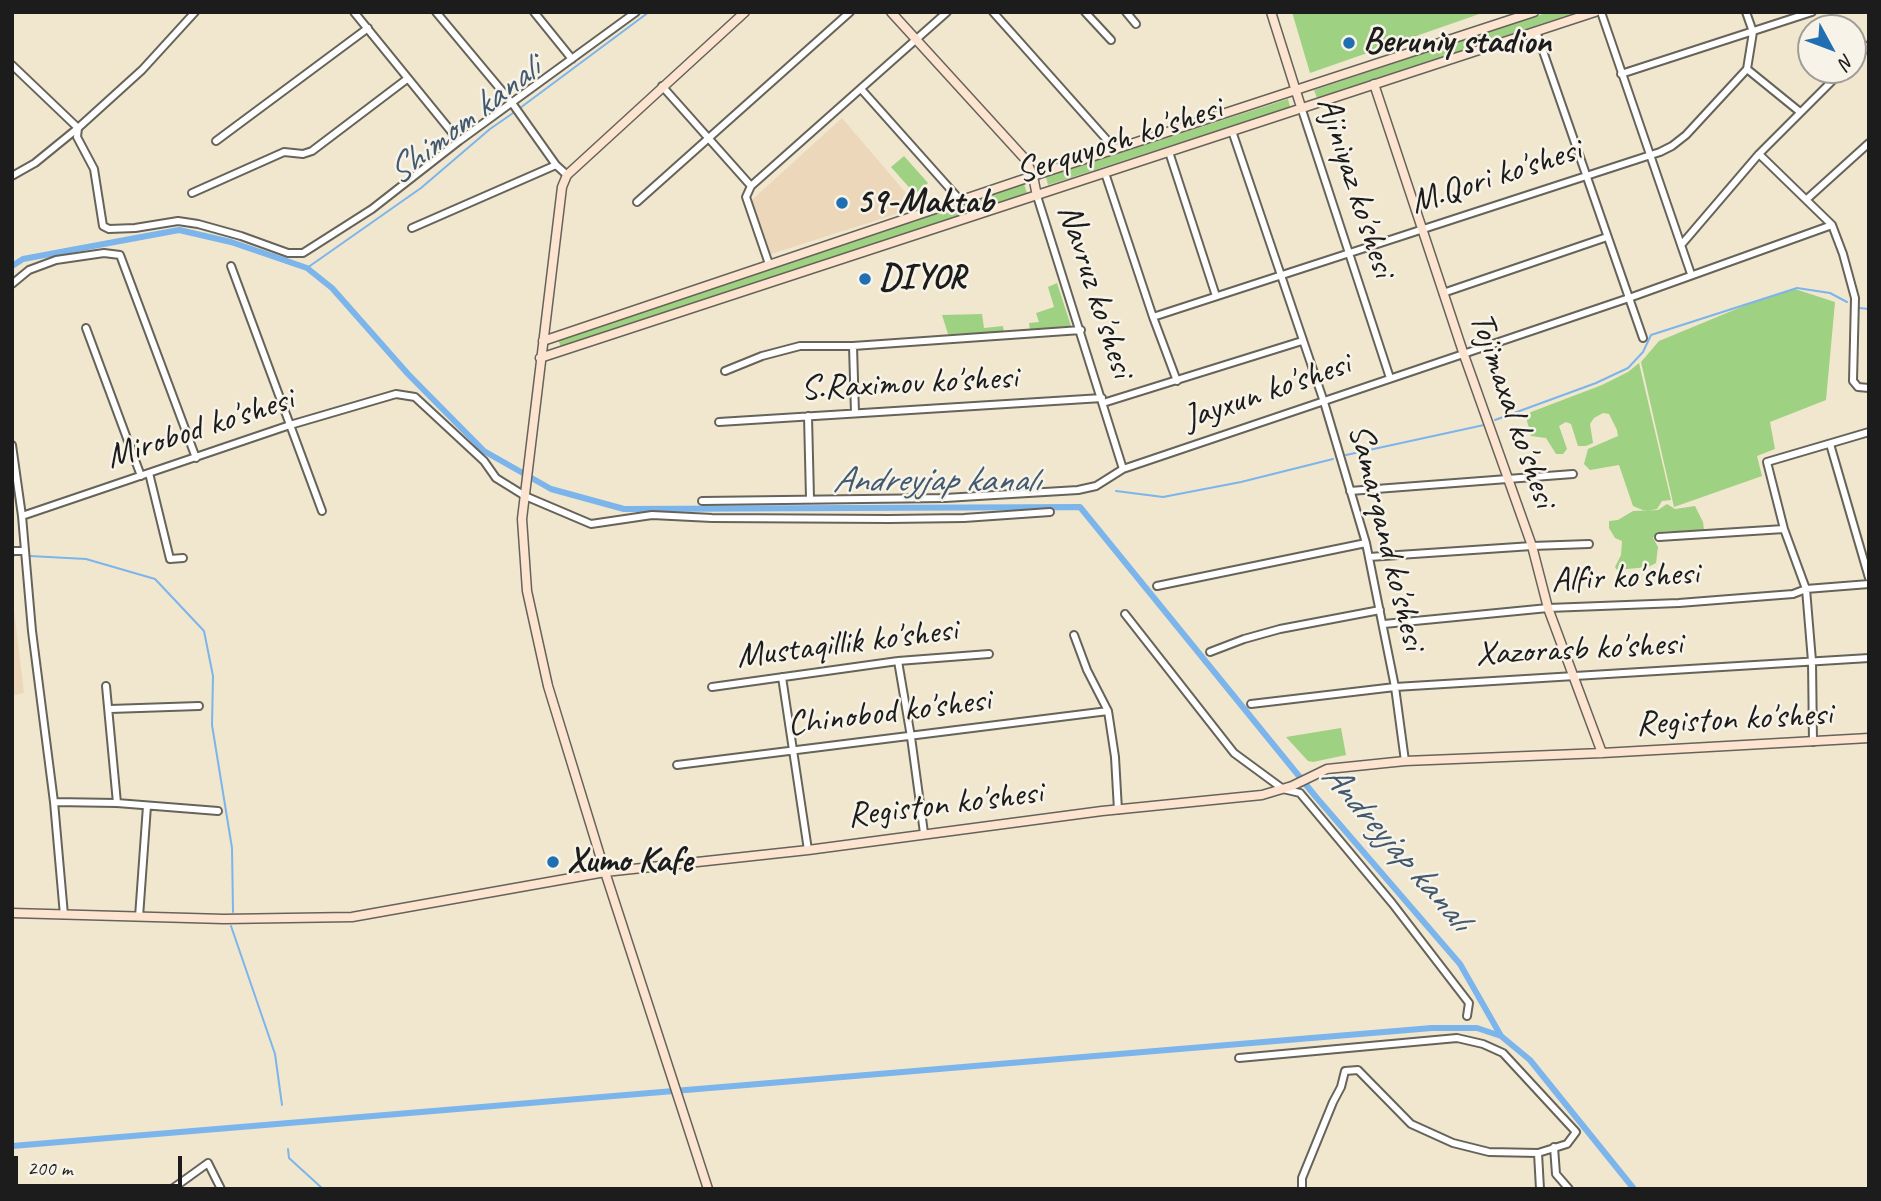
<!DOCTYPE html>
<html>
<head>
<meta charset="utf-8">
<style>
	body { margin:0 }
	#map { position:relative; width:1881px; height:1201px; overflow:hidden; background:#f0e7ce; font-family:Caveat,sans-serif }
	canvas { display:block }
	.frame { position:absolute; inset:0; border:14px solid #1c1c1c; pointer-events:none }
	.north { position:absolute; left:1797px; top:14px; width:70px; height:70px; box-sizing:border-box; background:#f7f3e8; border:2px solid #9f9d96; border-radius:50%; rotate:131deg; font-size:19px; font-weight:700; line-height:28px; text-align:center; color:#1c1c1c }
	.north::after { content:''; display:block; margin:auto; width:24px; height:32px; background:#1f6fb2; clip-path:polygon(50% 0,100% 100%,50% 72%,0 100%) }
	.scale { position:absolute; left:14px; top:1156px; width:168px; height:32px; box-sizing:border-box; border:4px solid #1c1c1c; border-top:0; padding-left:9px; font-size:21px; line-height:24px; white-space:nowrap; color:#1c1c1c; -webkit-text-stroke:5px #f7f3e8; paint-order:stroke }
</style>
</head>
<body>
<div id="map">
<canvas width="1881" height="1201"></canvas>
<div class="frame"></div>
<div class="north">N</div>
<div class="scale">200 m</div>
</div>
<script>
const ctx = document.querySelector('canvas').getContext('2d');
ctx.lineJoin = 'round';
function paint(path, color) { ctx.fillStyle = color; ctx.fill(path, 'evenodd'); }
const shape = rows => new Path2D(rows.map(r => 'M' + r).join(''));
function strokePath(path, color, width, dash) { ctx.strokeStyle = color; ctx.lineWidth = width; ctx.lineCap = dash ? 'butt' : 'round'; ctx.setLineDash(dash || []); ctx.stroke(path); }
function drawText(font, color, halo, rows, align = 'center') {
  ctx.font = font + ' Caveat,sans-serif'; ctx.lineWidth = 5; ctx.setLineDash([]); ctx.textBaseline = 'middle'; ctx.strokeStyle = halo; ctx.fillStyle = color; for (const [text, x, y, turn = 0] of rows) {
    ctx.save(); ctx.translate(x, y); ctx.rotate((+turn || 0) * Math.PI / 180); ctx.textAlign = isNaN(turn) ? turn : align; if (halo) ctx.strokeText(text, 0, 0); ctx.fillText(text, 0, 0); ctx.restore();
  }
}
const built = shape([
	[842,118,918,207,771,254,752,200],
	[12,593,24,693,12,696]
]);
const green = shape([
	[1292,12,1485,12,1310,73],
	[1549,12,1577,12,1317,98,1314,90],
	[1288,99,1290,107,1048,185,1046,177],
	[904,156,928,183,915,194,891,167],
	[1024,184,1027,193,561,348,558,339],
	[1057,283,1071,326,1030,331,1029,323,1039,322,1036,313,1054,307,1048,287],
	[1795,289,1835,302,1826,400,1770,422,1775,449,1757,456,1762,476,1674,507,1641,362,1659,341,1746,305],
	[982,314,984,328,1003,326,1004,333,948,334,942,315],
	[1639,363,1671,500,1662,501,1657,509,1645,511,1633,506,1619,465,1590,470,1584,464,1588,449,1618,436,1617,430,1609,414,1603,413,1594,418,1590,424,1593,443,1586,446,1578,446,1571,424,1566,422,1559,426,1567,449,1563,454,1556,454,1546,438,1531,436,1526,417,1531,412,1602,385,1628,372],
	[1667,504,1675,509,1695,506,1703,522,1704,530,1657,532,1653,538,1658,547,1656,563,1648,567,1617,570,1615,567,1621,555,1622,541,1615,538,1609,528,1609,521,1618,520,1633,511,1658,510],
	[1341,728,1346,755,1313,762,1308,761,1286,737]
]);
const stream = shape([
	[520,108,649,12],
	[307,268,421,188,490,129,516,111],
	[1859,308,1869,309],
	[1495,420,1596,383,1628,368,1643,352,1651,335,1797,288,1830,293,1847,302],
	[1346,455,1484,425],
	[1116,491,1163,497,1241,482,1333,459],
	[12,556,14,556],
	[30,556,86,559,155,579,204,631,213,676,212,725,232,848,233,912],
	[231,926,275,1054,282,1105],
	[288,1149,289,1158,323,1189]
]);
const canal = shape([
	[12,266,23,259,179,230,231,242,307,268,332,288,408,374,484,451,551,489,624,509,1080,507,1316,797,1460,964,1501,1036,1530,1060,1634,1189],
	[12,1146,1432,1028,1477,1028,1501,1036]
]);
const street = shape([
	[354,12,459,141],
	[436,12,512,103,556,165,567,175],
	[534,12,572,59],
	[993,12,1115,149],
	[1085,12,1111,40],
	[1126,12,1136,24],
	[1601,12,1691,274],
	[1746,12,1753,32,1747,69],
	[1536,31,1643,338],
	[1853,61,1869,45],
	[12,65,78,128,77,137,94,169,103,226,109,229,135,228,178,221,198,224,241,236,288,253,303,253,372,209,459,141,636,12],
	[1747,69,1800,112],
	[1621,74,1812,12],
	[662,86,751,186,746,197,769,264],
	[861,89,960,200],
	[1301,107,1390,378],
	[1232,131,1324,402,1366,543,1395,687,1405,761],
	[216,141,368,28],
	[1169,152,1216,296],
	[1759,154,1832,225,1843,254,1855,298,1853,381,1858,387,1869,388],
	[1105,173,1153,317,1177,381],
	[12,176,35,163,78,128,142,70,195,12],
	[751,186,947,12],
	[192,193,284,152,303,154,312,151,407,79],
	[1037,196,1123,469],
	[1807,199,1869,143],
	[637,202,850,12],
	[412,228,556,165],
	[1682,244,1759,154,1843,70],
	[231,266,322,511],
	[12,284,29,270,56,260,104,253,120,255,196,458],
	[1443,293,1607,237],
	[1153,317,1660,152,1672,146,1686,135,1747,69],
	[86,328,141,476],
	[853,346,855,413],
	[725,371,762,356,800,346,853,346,1081,330],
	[1103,403,1302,341],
	[808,416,810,498],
	[719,422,1102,398],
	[1830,444,1869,578],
	[12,445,22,516,32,631,54,802,64,915],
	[149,473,170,559,183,558],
	[1350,491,1573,474],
	[702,501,945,498,1078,490,1096,486,1123,469,1629,298,1832,225],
	[22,516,290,425,396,394,415,397,484,461,496,478,525,496,591,524,652,515,712,518,889,519,964,518,1050,512],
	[1659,537,1784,529],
	[12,551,24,551],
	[1369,557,1532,546,1589,544],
	[1157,586,1366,543],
	[1125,614,1234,753,1283,789,1300,793,1392,903,1469,1003,1467,1016],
	[1384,624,1548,608,1679,603,1793,594,1806,589,1869,584],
	[1074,635,1087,670,1108,711,1115,757,1118,810],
	[1210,652,1244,639,1280,629,1380,610],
	[898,661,911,737,924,833],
	[782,677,808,850],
	[106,686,117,803],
	[712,687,898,661,989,654],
	[1251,704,1395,687,1869,658],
	[110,709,199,706],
	[1813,742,1812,661,1806,589,1784,529,1767,462,1869,432],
	[677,765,1108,711],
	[54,802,117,803,218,811],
	[139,917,147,806],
	[1239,1058,1457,1038,1483,1044,1503,1053,1576,1132,1567,1144,1538,1153,1489,1152,1453,1143,1411,1124,1358,1070,1345,1071,1341,1087,1333,1102,1302,1178,1302,1189],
	[1554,1147,1556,1174,1569,1189],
	[1538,1153,1540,1189],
	[172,1189,208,1163,221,1189]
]);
const secondary = shape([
	[891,12,1026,160,1033,176,1037,196],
	[1271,12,1301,107],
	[1374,84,1464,355,1532,546,1548,608,1602,753],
	[543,341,1033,176,1534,12],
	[540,358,1595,12],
	[12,913,224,919,352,917,605,872,808,850,1102,811,1262,795,1292,786,1327,769,1405,761,1602,753,1869,738],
	[708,1189,605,872,548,686,527,591,522,519,562,187,567,175,745,12]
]);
const markers = [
	[1349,43,7,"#1f6fb2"],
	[842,203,7,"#1f6fb2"],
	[865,279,7,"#1f6fb2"],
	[553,862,7,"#1f6fb2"]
];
const poiNames = [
	["Beruniy stadion",1363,43],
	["59-Maktab",856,203],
	["DIYOR",879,279],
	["Xumo Kafe",567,862]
];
const streetNames = [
	["Serquyosh ko'shesi",1119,141,-18],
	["M.Qori ko'shesi",1496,177,-18],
	["Ajiniyaz ko'shesi",1355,187,72],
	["Navruz ko'shesi",1095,291,72],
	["S.Raximov ko'shesi",909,384,-3],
	["Jayxun ko'shesi",1267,392,-19],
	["Tojimaxal ko'shesi",1512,410,71],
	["Mirobod ko'shesi",200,429,-18],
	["Samarqand ko'shesi",1386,537,76],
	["Alfir ko'shesi",1625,578,-3],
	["Mustaqillik ko'shesi",847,644,-7],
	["Xazorasb ko'shesi",1579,650,-3],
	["Chinobod ko'shesi",889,713,-7],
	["Registon ko'shesi",1734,720,-3],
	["Registon ko'shesi",945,805,-7]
];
const waterNames = [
	["Shimom kanali",464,122,-38],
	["Andreyjap kanalı",936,481],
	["Andreyjap kanalı",1396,848,49]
];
paint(built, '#ecd7ba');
paint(green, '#9ed181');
strokePath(stream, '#7cb4ec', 2);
strokePath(canal, '#7cb4ec', 6);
strokePath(street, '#66635a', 10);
strokePath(secondary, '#66635a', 11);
strokePath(street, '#fff', 6);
strokePath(secondary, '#fde4d1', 8);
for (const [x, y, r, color] of markers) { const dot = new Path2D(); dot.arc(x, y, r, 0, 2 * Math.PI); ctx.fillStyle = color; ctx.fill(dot); strokePath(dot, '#f7f3e8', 2.5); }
drawText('bold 35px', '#1c1c1c', '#f7f3e8', poiNames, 'left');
drawText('35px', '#1c1c1c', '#f7f3e8', streetNames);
drawText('italic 37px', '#42596f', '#f7f3e8', waterNames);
</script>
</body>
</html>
